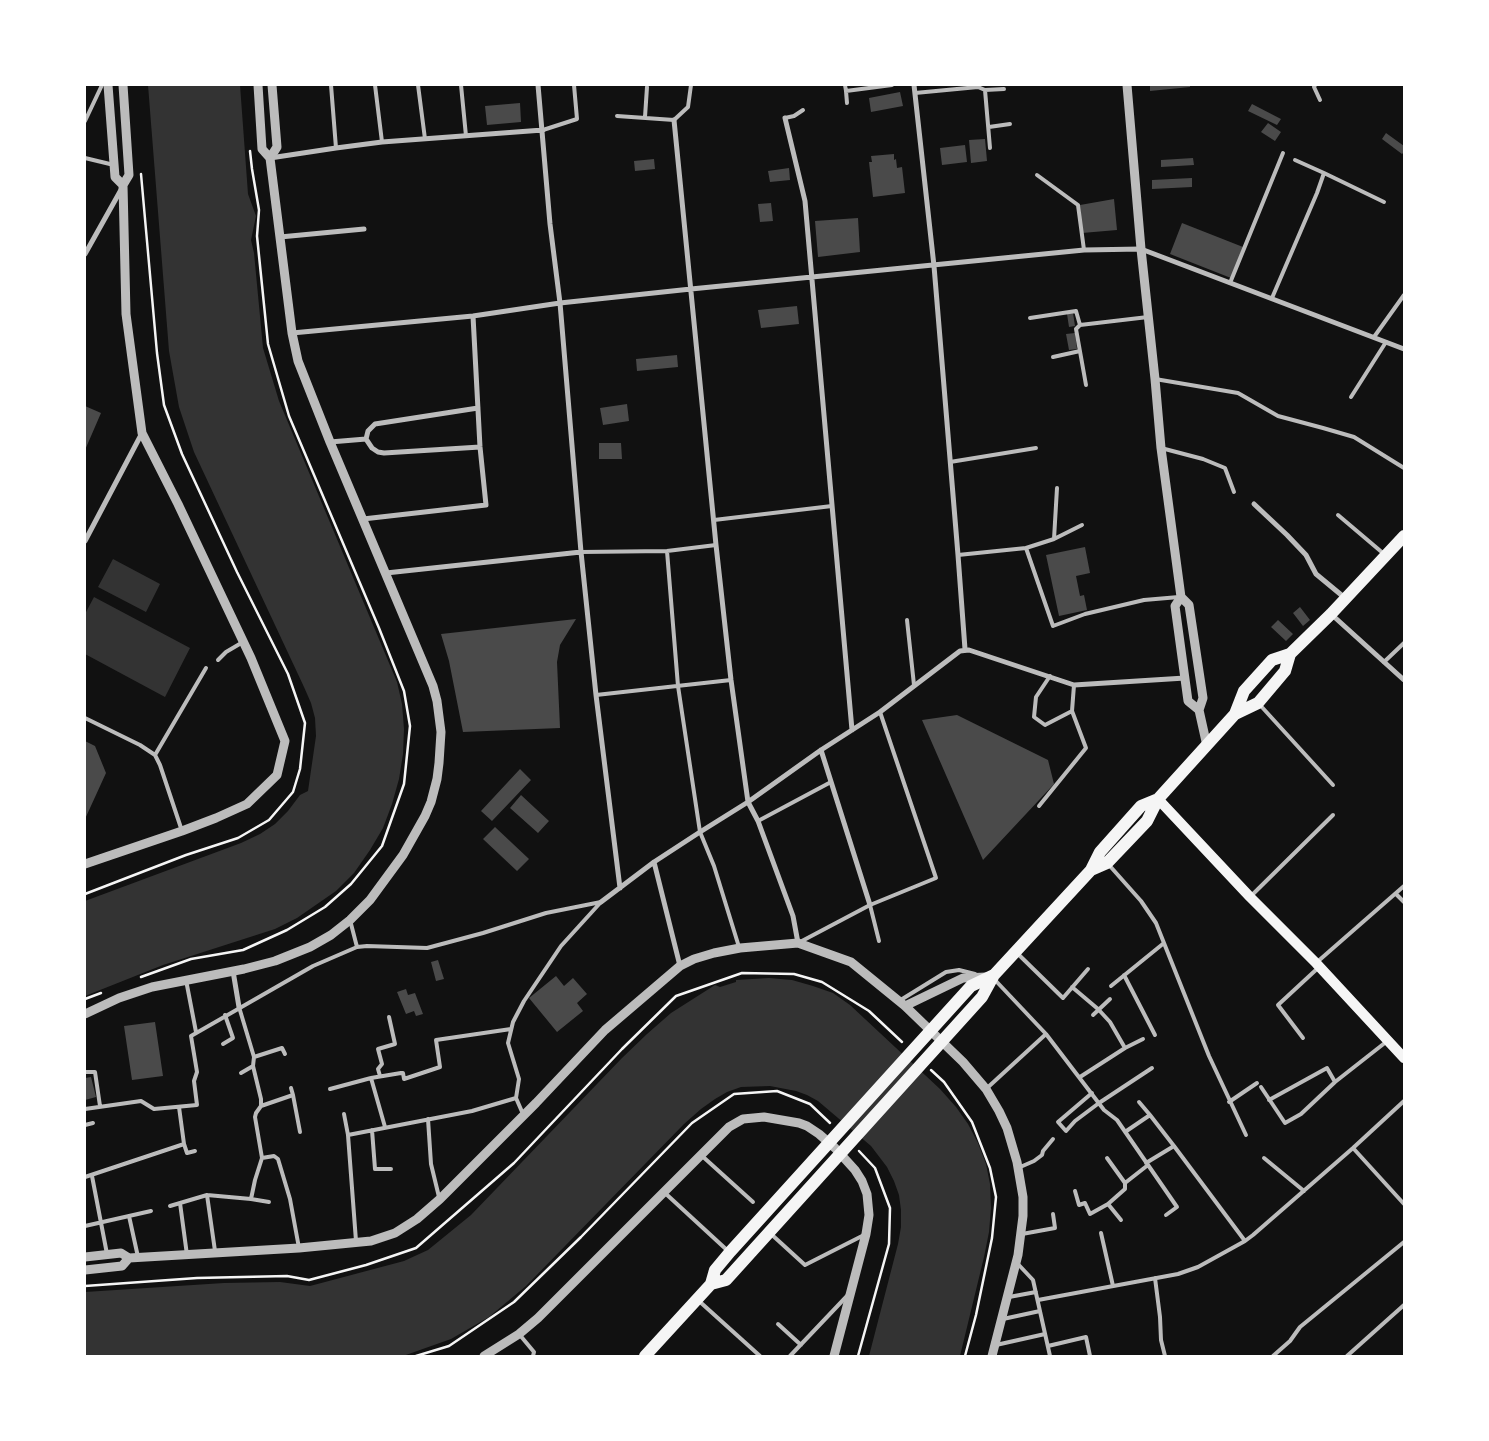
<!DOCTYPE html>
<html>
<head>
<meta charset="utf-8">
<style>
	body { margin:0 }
	#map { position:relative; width:1489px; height:1441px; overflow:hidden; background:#111; font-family:"Fira Sans Condensed",sans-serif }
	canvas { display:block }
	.frame { position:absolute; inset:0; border:86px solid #fff; pointer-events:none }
</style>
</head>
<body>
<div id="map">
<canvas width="1489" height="1441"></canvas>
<div class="frame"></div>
</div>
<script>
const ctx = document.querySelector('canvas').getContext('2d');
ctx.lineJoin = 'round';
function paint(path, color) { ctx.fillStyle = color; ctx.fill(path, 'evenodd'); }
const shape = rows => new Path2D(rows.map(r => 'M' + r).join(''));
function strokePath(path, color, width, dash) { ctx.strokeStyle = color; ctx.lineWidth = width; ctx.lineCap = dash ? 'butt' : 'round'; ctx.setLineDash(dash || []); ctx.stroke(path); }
const water = shape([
	[148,85,240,85,248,194,256,216,251,240,254,253,263,348,279,401,397,682,402,704,404,729,403,754,399,779,392,804,383,828,370,850,354,873,336,891,297,918,275,929,163,965,85,996,85,901,241,843,260,834,275,824,288,811,300,795,308,791,316,736,315,718,311,703,304,687,194,452,179,407,169,351],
	[113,559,160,584,146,612,98,587],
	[94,597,190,648,165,697,85,654,85,614],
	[769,978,792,980,813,986,833,993,850,1005,940,1089,956,1107,968,1124,978,1143,986,1164,990,1184,991,1208,989,1232,984,1257,960,1356,869,1356,898,1244,901,1227,901,1210,899,1195,894,1181,887,1167,871,1146,818,1101,807,1095,796,1091,770,1086,741,1087,727,1092,715,1099,701,1109,684,1124,526,1286,489,1317,451,1339,403,1356,85,1356,85,1292,224,1283,280,1282,310,1286,404,1261,428,1250,471,1215,622,1058,647,1034,671,1013,715,985,720,987,736,982,736,980]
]);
const building = shape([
	[1150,85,1190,85,1190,87,1150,91],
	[900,92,903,106,871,112,869,98],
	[520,103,521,122,487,125,485,106],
	[1252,104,1281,119,1277,125,1248,111],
	[1268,123,1281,132,1275,141,1261,132],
	[1386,133,1404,146,1404,152,1402,154,1382,139],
	[985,139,987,161,971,163,969,140],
	[965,145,967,162,942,165,940,148],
	[894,154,894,160,896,159,897,168,902,167,905,193,873,197,869,162,872,162,871,156],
	[1193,158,1194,165,1161,167,1161,160],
	[654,159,655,169,635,171,634,161],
	[789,168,790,180,770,182,768,171],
	[1192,178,1192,187,1152,189,1152,180],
	[1114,199,1117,230,1082,233,1080,205],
	[771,203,773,221,760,222,758,204],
	[858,218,860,252,818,257,815,221],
	[1182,223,1243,247,1231,278,1170,254],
	[797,306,799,324,761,328,758,310],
	[1073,313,1075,326,1069,327,1067,314],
	[1075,333,1077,349,1069,350,1066,334],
	[677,355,678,367,637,371,636,359],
	[627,404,629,421,603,425,600,408],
	[85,406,101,413,85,450],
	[599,443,621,443,622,459,599,459],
	[1085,547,1090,573,1076,576,1080,596,1084,595,1087,610,1059,616,1046,555],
	[1300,607,1310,620,1303,626,1293,613],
	[576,619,560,645,557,662,560,728,463,732,449,661,441,634],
	[1278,620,1293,634,1286,641,1271,627],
	[957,715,1048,760,1054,784,983,860,922,720],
	[85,741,95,746,106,773,85,819],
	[520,769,531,780,492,821,481,811],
	[521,795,549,821,538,833,510,808],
	[495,827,529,859,517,871,483,839],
	[438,960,444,979,436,981,431,962],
	[556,976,564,986,573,978,587,994,577,1003,583,1011,557,1032,529,998],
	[406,989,408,995,415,993,423,1014,416,1016,414,1011,406,1014,397,992],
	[155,1022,163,1076,132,1080,124,1026],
	[91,1077,96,1097,85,1100,85,1078]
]);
const path = shape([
	[85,894,186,855,238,838,269,820,293,792,300,769,305,723,288,674,237,572,182,454,164,405,157,353,141,174],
	[141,977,191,959,243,950,287,930,325,907,351,884,382,846,404,784,410,726,404,691,379,628,289,416,268,344,257,236,259,210,252,169,250,151],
	[85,999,101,993],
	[931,1070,944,1082,972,1122,990,1168,996,1197,992,1238,976,1315,965,1356],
	[85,1286,197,1278,287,1276,309,1280,366,1265,416,1248,514,1163,622,1049,676,996,742,973,794,974,822,982,869,1011,902,1042],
	[416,1356,449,1346,514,1302,581,1237,692,1123,734,1094,777,1091,810,1104,830,1123],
	[858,1356,889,1244,890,1208,875,1168,859,1151]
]);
const service = shape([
	[331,85,336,148],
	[375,85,382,142],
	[418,85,425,139],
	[461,85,466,136],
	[845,85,846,91,892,85],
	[1315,85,1314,87,1320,100],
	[985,90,990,148],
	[846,91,847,103],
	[915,93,978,87,985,90,1004,89],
	[617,116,674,120,688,107,691,85],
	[645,117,647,87],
	[785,118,794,116,803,110],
	[85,121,102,85],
	[989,127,1010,124],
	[543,130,577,119,574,85],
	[85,158,114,165],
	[1324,173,1384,202],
	[1037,175,1078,205,1084,250],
	[1230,283,1283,153],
	[1272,298,1317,193,1324,173,1295,160],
	[1030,318,1076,311,1080,325,1148,317],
	[1080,325,1076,329,1086,385],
	[1374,337,1404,295],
	[1053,357,1080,351],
	[1155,379,1238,393,1278,416,1323,428,1354,437,1404,468],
	[1351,397,1386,342],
	[1161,448,1203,459,1225,468,1234,492],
	[950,462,1036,448],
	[1338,515,1384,554],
	[714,520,832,506],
	[1054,539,1057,488],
	[1026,548,1053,626,1085,614,1144,600,1179,597],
	[667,551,678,686,700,832,714,866,739,947],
	[581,552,667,551,716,545],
	[958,555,1026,548,1054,539,1082,525],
	[907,620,914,685],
	[218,660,226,652,243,642],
	[1384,662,1404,643],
	[1050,676,1036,697,1034,717,1045,725,1072,711,1074,685],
	[596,695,731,680],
	[1260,705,1333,785],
	[85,718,140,745,155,755,160,765,182,831],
	[155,755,206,668],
	[1039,806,1086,748,1072,711],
	[758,821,831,782],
	[1109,865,1141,901,1156,923,1209,1056,1246,1135],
	[1396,894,1404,902],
	[1251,896,1333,815],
	[870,905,879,941],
	[350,920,357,947],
	[800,942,870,905,936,878,880,712],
	[1018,954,1063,998,1088,969],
	[1316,963,1404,886],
	[1124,975,1155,1035],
	[186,980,196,1032],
	[995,980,1046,1034,1104,1110,1117,1120,1177,1207,1166,1215],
	[1111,986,1164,943],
	[1072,987,1098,1009,1110,1022,1125,1048],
	[899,1001,946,972,959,970,975,974],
	[1093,1015,1110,999],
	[1303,1038,1278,1005,1318,968],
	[223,1044,233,1038,225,1015],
	[254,1057,282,1048,285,1054],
	[85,1072,95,1072,100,1106],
	[241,1073,253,1066],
	[380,1076,378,1069,382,1064,378,1049,395,1044,389,1017],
	[1080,1077,1125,1048,1143,1039],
	[371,1078,385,1127],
	[1261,1087,1285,1123,1301,1114,1335,1082,1386,1042],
	[291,1088,293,1095],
	[330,1089,371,1078,401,1073,403,1073,404,1079,440,1067,436,1040,511,1029],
	[986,1089,1046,1034],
	[1092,1093,1058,1122,1066,1131,1075,1121,1099,1103,1152,1068],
	[516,1098,519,1079,508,1043,513,1022,524,1001,561,946,601,902],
	[516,1098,523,1114],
	[1269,1100,1327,1068,1335,1082],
	[1139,1102,1150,1115,1174,1146],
	[1229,1102,1257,1083],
	[261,1106,293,1095,300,1132],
	[85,1109,141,1101,154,1109,197,1105,194,1081,197,1072,191,1036,313,966,357,947,367,946,427,948,483,933,546,913,601,902],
	[344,1114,348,1135,356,1241],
	[428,1119,431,1164,439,1197],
	[85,1125,93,1123],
	[372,1130,375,1169,391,1169],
	[1125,1132,1150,1115],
	[348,1135,472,1111,516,1098],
	[184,1144,187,1153,195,1151],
	[1353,1148,1404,1204],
	[701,1155,753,1202],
	[262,1158,274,1156,278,1159,290,1199,299,1248],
	[1107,1158,1125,1183],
	[1264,1158,1304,1191],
	[1146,1163,1174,1146,1245,1241],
	[1018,1168,1034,1161,1042,1155,1043,1151,1053,1139],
	[92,1176,107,1254],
	[85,1177,184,1144,179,1107],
	[1075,1191,1079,1205,1085,1203,1090,1214,1108,1204,1125,1189,1125,1183,1148,1165],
	[665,1193,728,1251],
	[251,1199,269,1202],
	[180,1203,187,1255],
	[1108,1204,1121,1220],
	[170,1206,207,1195],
	[129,1216,138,1257],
	[85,1226,151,1211],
	[1101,1233,1113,1286],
	[771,1234,805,1265,864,1235],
	[1022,1234,1055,1228,1053,1214],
	[215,1251,207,1195,251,1199,255,1180,262,1158,255,1117,256,1113,261,1106,261,1099,253,1066,254,1057,239,1007],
	[1017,1263,1033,1280,1050,1356],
	[1155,1278,1160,1317,1161,1340,1165,1356],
	[1009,1297,1036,1292],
	[1038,1300,1178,1274,1198,1267,1245,1241,1253,1235,1353,1148,1404,1101],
	[699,1301,760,1356],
	[1003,1319,1040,1311],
	[778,1324,801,1345],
	[519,1334,534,1352,533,1356],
	[996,1345,1045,1334],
	[1048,1346,1086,1337,1090,1356],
	[790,1356,847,1296],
	[1273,1356,1290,1341,1300,1327,1404,1242],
	[1347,1356,1404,1305]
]);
const minor = shape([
	[538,85,550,224,560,303,581,552,596,695,620,888],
	[914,85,934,266,958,555,965,649],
	[785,118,805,201,852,730],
	[674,120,716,545,731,680,748,802,758,821,793,916,798,943],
	[270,158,336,148,382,142,543,130],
	[280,237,364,229],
	[85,254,122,188],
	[292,333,473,316,560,303,691,289,1084,250,1141,249,1404,349],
	[366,439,368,431,375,424,478,408],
	[330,442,366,439,372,448,378,452,384,453,480,447],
	[1254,504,1287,535,1306,555,1316,574,1345,598],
	[363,519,486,505,480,447,473,316],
	[85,541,142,433],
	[386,573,581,552],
	[1331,614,1404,680],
	[821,750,870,905],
	[654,862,680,966],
	[601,902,654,862,700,832,748,802,821,750,880,712,960,651,969,650,1074,685,1185,678],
	[233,971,239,1007]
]);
const tertiary = shape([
	[108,85,115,177,123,185],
	[1127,85,1141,249,1155,379,1161,448,1181,597,1189,605,1203,698,1199,710,1207,746],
	[270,158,277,147,272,85],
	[1181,597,1175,606,1188,701,1199,710],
	[85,864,182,831,216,818,247,804,277,775,285,741,251,658,178,504,142,433,126,314,123,185,129,175,123,85],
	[905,1006,963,978,986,977],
	[85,1014,119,998,152,987,244,969,275,961,310,947,331,935,350,920,370,900,403,855,425,816,431,802,437,779,439,763,441,732,437,701,433,686,330,442,298,361,292,333,270,158,262,149,258,85],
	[85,1257,121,1253,129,1258,299,1248,371,1241,395,1233,417,1219,440,1199,536,1103,605,1030,680,966,694,959,714,953,740,948,798,943,851,962,905,1006,963,1062,986,1089,999,1111,1007,1128,1017,1162,1023,1197,1023,1216,1018,1255,992,1356],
	[85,1270,122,1266,129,1258],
	[484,1356,519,1334,538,1318,729,1127,743,1119,764,1117,799,1123,807,1126,819,1134,835,1148,855,1170,862,1181,867,1194,869,1215,866,1234,834,1356]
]);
const secondary = shape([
	[1158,799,1250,897,1316,963,1404,1058]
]);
const primary = shape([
	[1235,714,1258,703,1285,671,1290,654],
	[1091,870,1107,863,1147,821,1158,799,1235,714,1244,691,1272,660,1290,654,1331,614,1404,536],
	[711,1284,726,1280,982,997,994,975,1091,870,1100,852,1141,806,1158,799],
	[645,1356,711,1284,715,1270,730,1252,971,986,994,975]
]);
paint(water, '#333');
paint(building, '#4a4a4a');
strokePath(path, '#f5f5f5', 2.5);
strokePath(service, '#bcbcbc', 4);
strokePath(minor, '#bcbcbc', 5);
strokePath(tertiary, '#bcbcbc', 9);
strokePath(secondary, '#f5f5f5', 10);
strokePath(primary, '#f5f5f5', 12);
</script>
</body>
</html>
